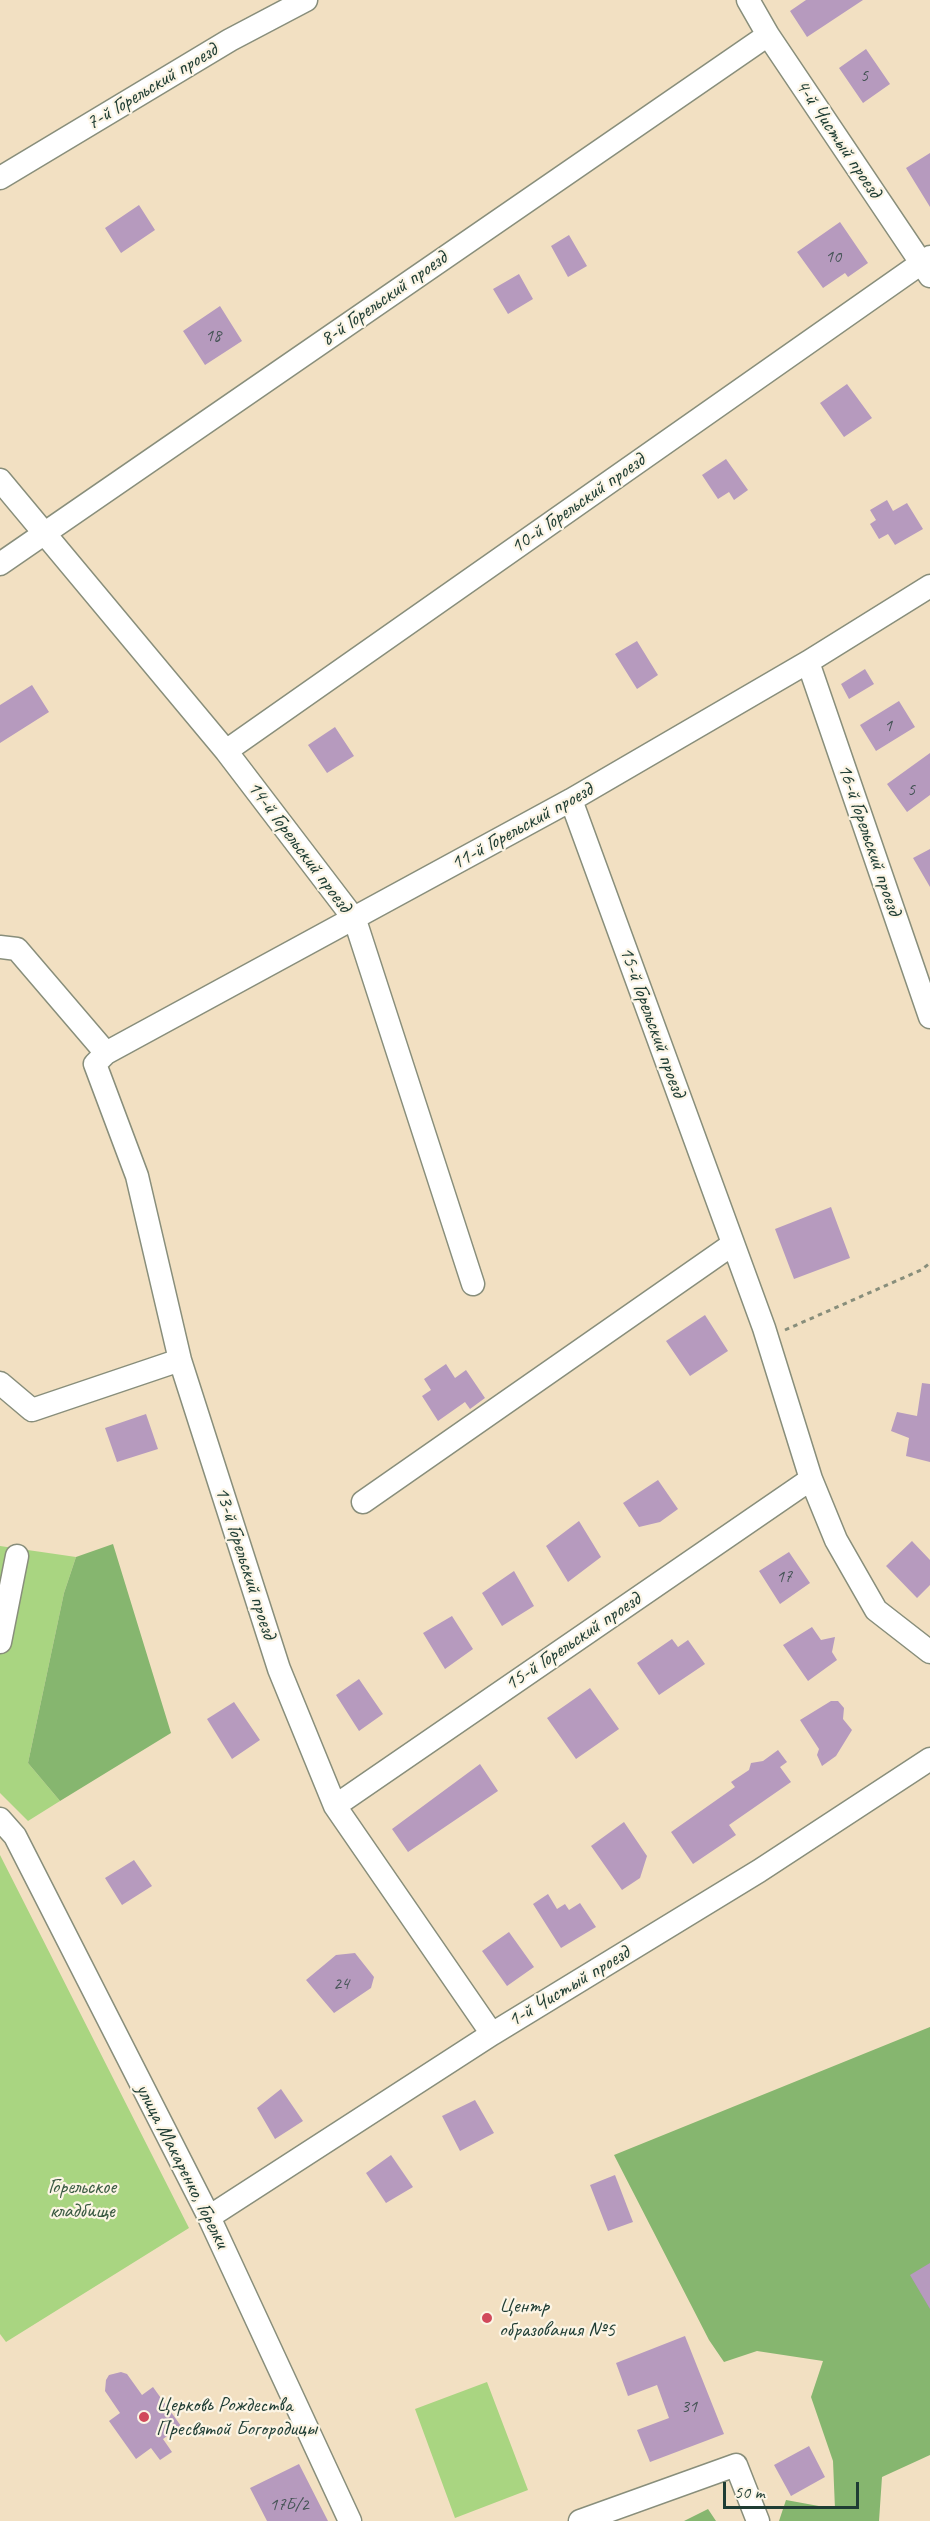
<!DOCTYPE html>
<html>
<head>
<meta charset="utf-8">
<style>
	body { margin:0 }
	#map { position:relative; width:930px; height:2521px; overflow:hidden; background:#f2e0c2; font-family:Caveat,sans-serif }
	canvas { display:block }
	.scale { position:absolute; left:723px; top:2482px; width:136px; height:27px; box-sizing:border-box; border:3px solid #1f3d34; border-top:0; padding-left:8px; font-size:18px; line-height:21px; white-space:nowrap; color:#1f3d34; -webkit-text-stroke:4px #fcf5e5; paint-order:stroke }
</style>
</head>
<body>
<div id="map">
<canvas width="930" height="2521"></canvas>
<div class="scale">50 m</div>
</div>
<script>
const ctx = document.querySelector('canvas').getContext('2d');
ctx.lineJoin = 'round';
function paint(path, color) { ctx.fillStyle = color; ctx.fill(path, 'evenodd'); }
const shape = rows => new Path2D(rows.map(r => 'M' + r).join(''));
function strokePath(path, color, width, dash) { ctx.strokeStyle = color; ctx.lineWidth = width; ctx.lineCap = dash ? 'butt' : 'round'; ctx.setLineDash(dash || []); ctx.stroke(path); }
function drawText(font, color, halo, rows, align = 'center') {
  ctx.font = font + ' Caveat,sans-serif'; ctx.lineWidth = 4.5; ctx.setLineDash([]); ctx.textBaseline = 'middle'; ctx.strokeStyle = halo; ctx.fillStyle = color; for (const [text, x, y, turn = 0] of rows) {
    ctx.save(); ctx.translate(x, y); ctx.rotate((+turn || 0) * Math.PI / 180); ctx.textAlign = isNaN(turn) ? turn : align; if (halo) ctx.strokeText(text, 0, 0); ctx.fillText(text, 0, 0); ctx.restore();
  }
}
const green = shape([
	[0,1546,76,1557,64,1593,28,1763,60,1801,28,1821,0,1793],
	[0,1855,189,2228,6,2342,0,2334],
	[487,2382,528,2490,455,2518,415,2409]
]);
const forest = shape([
	[113,1544,171,1733,60,1801,28,1763,64,1593,76,1557],
	[930,2027,930,2455,882,2477,879,2521,779,2521,786,2500,835,2509,833,2461,811,2397,823,2361,757,2351,724,2362,709,2340,614,2155],
	[708,2509,716,2521,684,2521]
]);
const building = shape([
	[806,0,863,0,807,37,790,11],
	[866,49,890,84,863,103,839,68],
	[930,153,930,207,906,168],
	[139,205,155,230,121,253,105,228],
	[840,222,868,263,848,277,845,273,823,288,797,252],
	[569,235,587,266,568,277,551,246],
	[519,274,533,299,508,314,493,289],
	[220,306,242,341,205,365,183,331],
	[847,384,872,418,844,437,820,403],
	[726,459,748,490,734,500,729,492,718,499,702,475],
	[887,500,893,511,907,503,923,529,895,545,888,534,879,539,870,524,876,520,870,510],
	[637,641,658,675,637,689,615,654],
	[865,669,874,684,849,699,841,684],
	[32,685,49,712,0,743,0,705],
	[899,701,915,727,876,751,860,725],
	[335,727,354,756,327,773,308,745],
	[930,753,930,795,907,812,887,784],
	[930,849,930,887,913,858],
	[831,1207,850,1258,794,1279,775,1229],
	[705,1315,728,1351,690,1376,666,1341],
	[446,1364,455,1378,466,1370,485,1398,470,1409,465,1402,438,1421,422,1396,431,1390,424,1379],
	[922,1383,930,1384,930,1462,906,1456,909,1438,891,1431,897,1412,917,1416],
	[146,1414,158,1449,117,1462,105,1428],
	[658,1480,678,1509,660,1522,639,1527,623,1503],
	[579,1521,601,1557,568,1582,546,1546],
	[912,1541,930,1560,930,1585,917,1598,886,1566],
	[789,1552,810,1583,780,1604,759,1571],
	[514,1571,534,1606,502,1626,482,1593],
	[452,1616,473,1649,445,1669,423,1633],
	[812,1627,821,1640,835,1637,832,1652,837,1660,808,1681,783,1645],
	[672,1639,678,1647,688,1640,705,1664,659,1695,637,1663],
	[359,1679,383,1714,359,1731,336,1695],
	[590,1688,619,1729,576,1759,547,1718],
	[831,1701,838,1701,844,1708,843,1719,852,1730,836,1756,822,1766,817,1755,819,1749,800,1720],
	[234,1702,260,1740,232,1759,207,1719],
	[778,1750,787,1762,780,1767,791,1782,729,1825,736,1835,693,1864,671,1832,735,1787,731,1782,749,1770,751,1763,763,1761],
	[480,1764,498,1791,408,1852,392,1829],
	[624,1822,647,1856,640,1878,622,1890,591,1846],
	[134,1860,152,1886,122,1905,105,1878],
	[548,1894,557,1909,565,1904,569,1910,580,1903,596,1927,561,1948,533,1904],
	[509,1932,534,1967,507,1986,482,1951],
	[355,1953,374,1977,371,1988,334,2013,306,1980,336,1955],
	[281,2089,303,2121,275,2139,257,2108],
	[475,2100,494,2133,460,2151,442,2116],
	[391,2155,413,2187,386,2203,366,2173],
	[615,2175,633,2222,608,2231,590,2185],
	[930,2263,930,2309,910,2275],
	[685,2336,724,2434,650,2462,637,2430,669,2418,657,2385,628,2396,616,2363],
	[121,2372,127,2374,142,2395,153,2387,181,2426,163,2439,172,2452,160,2460,151,2448,136,2459,109,2421,120,2413,105,2391,106,2380,109,2375],
	[809,2446,825,2477,791,2496,774,2465],
	[299,2464,328,2521,267,2521,250,2488]
]);
const path = shape([
	[785,1330,921,1270,930,1263]
]);
const minor = shape([
	[748,0,768,35,930,276],
	[0,178,230,40,306,0],
	[0,480,226,751,355,920,473,1284],
	[0,564,768,35],
	[808,662,930,1017],
	[226,751,930,257],
	[0,947,17,949,106,1053],
	[0,1383,32,1410,180,1360],
	[811,1479,836,1540,876,1610,930,1652],
	[363,1502,733,1244],
	[0,1642,17,1556],
	[335,1806,811,1479,764,1328,571,800],
	[0,1819,15,1836,209,2217,350,2521],
	[492,2034,335,1806,279,1669,180,1360,137,1176,95,1064,106,1053,571,800,808,662,930,586],
	[209,2217,492,2034,759,1871,930,1759],
	[580,2521,736,2465,758,2521]
]);
const markers = [
	[487,2318,6,"#d1495b"],
	[144,2417,6,"#d1495b"]
];
const numberNames = [
	["5",864,76],
	["10",833,257],
	["18",213,336],
	["1",888,726],
	["5",911,790],
	["17",784,1577],
	["24",341,1984],
	["31",689,2407],
	["17Б/2",289,2505]
];
const streetNames = [
	["7-й Горельский проезд",152,87,-31],
	["4-й Чистый проезд",838,139,56],
	["8-й Горельский проезд",384,299,-35],
	["10-й Горельский проезд",578,504,-35],
	["11-й Горельский проезд",522,827,-29],
	["16-й Горельский проезд",869,840,71],
	["14-й Горельский проезд",299,847,53],
	["15-й Горельский проезд",652,1022,70],
	["13-й Горельский проезд",245,1563,72],
	["15-й Горельский проезд",573,1642,-34],
	["1-й Чистый проезд",569,1987,-31],
	["улица Макаренко, Горелки",182,2166,63]
];
const parkNames = [
	["Горельское",82,2187],
	["кладбище",82,2211]
];
const poiNames = [
	["Центр",499,2306],
	["образования №5",499,2330],
	["Церковь Рождества",156,2405],
	["Пресвятой Богородицы",156,2429]
];
paint(green, '#a9d581');
paint(forest, '#86b66f');
paint(building, '#b69abe');
strokePath(minor, '#888e7b', 25);
strokePath(path, '#888e7b', 3, [4.5, 4.5]);
strokePath(minor, '#fff', 22);
for (const [x, y, r, color] of markers) { const dot = new Path2D(); dot.arc(x, y, r, 0, 2 * Math.PI); ctx.fillStyle = color; ctx.fill(dot); strokePath(dot, '#fcf5e5', 2); }
drawText('18px', '#455456', null, numberNames);
drawText('21px', '#1f3d34', '#fcf5e5', streetNames);
drawText('21px', '#3b5b43', '#fcf5e5', parkNames);
drawText('21px', '#1f3d34', '#fcf5e5', poiNames, 'left');
</script>
</body>
</html>
